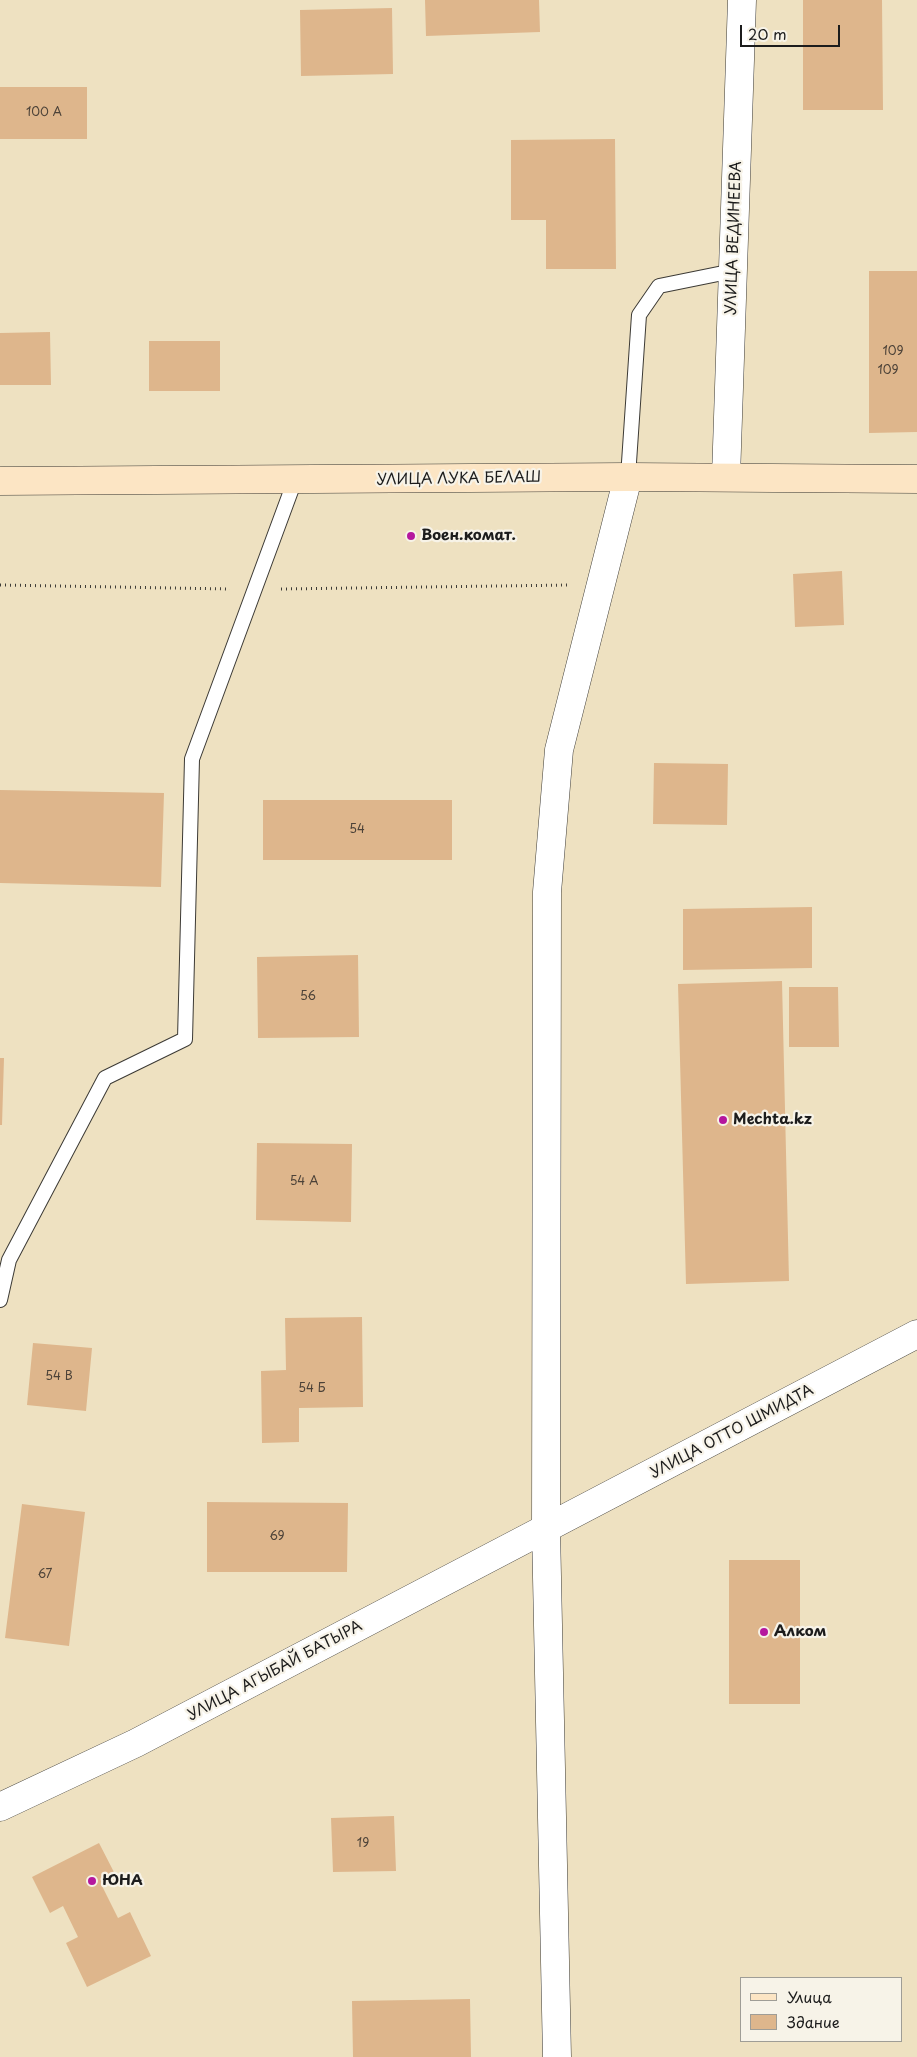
<!DOCTYPE html>
<html>
<head>
<meta charset="utf-8">
<style>
	body { margin:0 }
	#map { position:relative; width:917px; height:2057px; overflow:hidden; background:#eee1c1; font-family:"Playpen Sans",sans-serif }
	canvas { display:block }
	.legend { position:absolute; left:740px; top:1977px; width:162px; height:65px; box-sizing:border-box; background:#f7f3e8; border:1px solid #9f9d96; margin:0; padding:6px 9px; list-style:none; font-size:15px; color:#1c1c1c }
	.legend li { display:flex; align-items:center; gap:10px; height:25px }
	.legend b { width:25px; border:1px solid #9f9d96 }
	.scale { position:absolute; left:740px; top:25px; width:100px; height:22px; box-sizing:border-box; border:2px solid #1c1c1c; border-top:0; padding-left:6px; font-size:15px; line-height:18px; white-space:nowrap; color:#1c1c1c; -webkit-text-stroke:4px #f7f3e8; paint-order:stroke }
</style>
</head>
<body>
<div id="map">
<canvas width="917" height="2057"></canvas>
<ul class="legend">
<li><b style="height:6px;background:#fce5c4"></b>Улица</li>
<li><b style="height:14px;background:#deb68c"></b>Здание</li>
</ul>
<div class="scale">20 m</div>
</div>
<script>
const ctx = document.querySelector('canvas').getContext('2d');
ctx.lineJoin = 'round';
function paint(path, color) { ctx.fillStyle = color; ctx.fill(path, 'evenodd'); }
const shape = rows => new Path2D(rows.map(r => 'M' + r).join(''));
function strokePath(path, color, width, dash) { ctx.strokeStyle = color; ctx.lineWidth = width; ctx.lineCap = dash ? 'butt' : 'round'; ctx.setLineDash(dash || []); ctx.stroke(path); }
function drawText(font, color, halo, rows, align = 'center') {
  ctx.font = font + ' "Playpen Sans",sans-serif'; ctx.lineWidth = 4.5; ctx.setLineDash([]); ctx.textBaseline = 'middle'; ctx.strokeStyle = halo; ctx.fillStyle = color; for (const [text, x, y, turn = 0] of rows) {
    ctx.save(); ctx.translate(x, y); ctx.rotate((+turn || 0) * Math.PI / 180); ctx.textAlign = isNaN(turn) ? turn : align; if (halo) ctx.strokeText(text, 0, 0); ctx.fillText(text, 0, 0); ctx.restore();
  }
}
const building = shape([
	[425,0,539,0,540,32,426,36],
	[803,0,882,0,883,110,803,110],
	[392,8,393,74,301,76,300,10],
	[0,87,87,87,87,139,0,139],
	[615,139,616,269,546,269,546,220,511,220,511,140],
	[869,271,917,271,917,432,869,433],
	[50,332,51,385,0,385,0,333],
	[149,341,220,341,220,391,149,391],
	[842,571,844,625,795,627,793,574],
	[654,763,728,764,727,825,653,824],
	[0,790,164,793,161,887,0,883],
	[263,800,452,800,452,860,263,860],
	[812,907,812,968,683,970,683,909],
	[358,955,359,1037,258,1038,257,957],
	[782,981,789,1281,686,1284,678,984],
	[789,987,838,987,839,1047,789,1047],
	[0,1058,4,1058,2,1125,0,1125],
	[257,1143,352,1144,351,1222,256,1220],
	[362,1317,363,1407,299,1408,299,1442,262,1443,261,1371,286,1370,285,1318],
	[33,1343,92,1348,86,1411,27,1405],
	[207,1502,348,1503,347,1572,207,1572],
	[22,1504,85,1512,69,1646,5,1638],
	[729,1560,800,1560,800,1704,729,1704],
	[394,1816,396,1871,333,1872,331,1818],
	[99,1843,117,1878,102,1886,118,1918,130,1912,151,1956,87,1987,66,1943,78,1937,63,1906,50,1913,32,1877],
	[470,1999,471,2057,353,2057,352,2001]
]);
const path = shape([
	[0,585,230,589],
	[281,589,570,585]
]);
const service = shape([
	[628,477,639,315,659,286,733,271],
	[0,1300,9,1260,105,1078,185,1039,192,759,295,480]
]);
const minor = shape([
	[726,477,742,0],
	[0,1807,136,1743,917,1334],
	[557,2057,546,1529,547,892,559,750,628,477]
]);
const secondary = shape([
	[0,481,628,477,917,479]
]);
const markers = [
	[411,536,5,"#b5179e"],
	[723,1120,5,"#b5179e"],
	[764,1632,5,"#b5179e"],
	[92,1881,5,"#b5179e"]
];
const numberNames = [
	["100 А",44,113],
	["109",893,352],
	["109",888,371],
	["54",357,830],
	["56",308,997],
	["54 А",304,1182],
	["54 В",59,1377],
	["54 Б",312,1389],
	["69",277,1537],
	["67",45,1575],
	["19",363,1844]
];
const streetNames = [
	["УЛИЦА ВЕДИНЕЕВА",734,238,-88],
	["УЛИЦА ЛУКА БЕЛАШ",459,479,-1],
	["УЛИЦА ОТТО ШМИДТА",732,1432,-28],
	["УЛИЦА АГЫБАЙ БАТЫРА",275,1671,-28]
];
const poiNames = [
	["Воен.комат.",421,536],
	["Mechta.kz",733,1120],
	["Алком",774,1632],
	["ЮНА",102,1881]
];
paint(building, '#deb68c');
strokePath(service, '#3c3a35', 16);
strokePath(minor, '#3c3a35', 29);
strokePath(secondary, '#3c3a35', 29);
strokePath(path, '#3c3a35', 3, [1, 4]);
strokePath(service, '#fff', 14);
strokePath(minor, '#fff', 28);
strokePath(secondary, '#fce5c4', 28);
for (const [x, y, r, color] of markers) { const dot = new Path2D(); dot.arc(x, y, r, 0, 2 * Math.PI); ctx.fillStyle = color; ctx.fill(dot); strokePath(dot, '#f7f3e8', 2); }
drawText('12px', '#4c4238', null, numberNames);
drawText('15px', '#1c1c1c', '#f7f3e8', streetNames);
drawText('bold 15px', '#1c1c1c', '#f7f3e8', poiNames, 'left');
</script>
</body>
</html>
